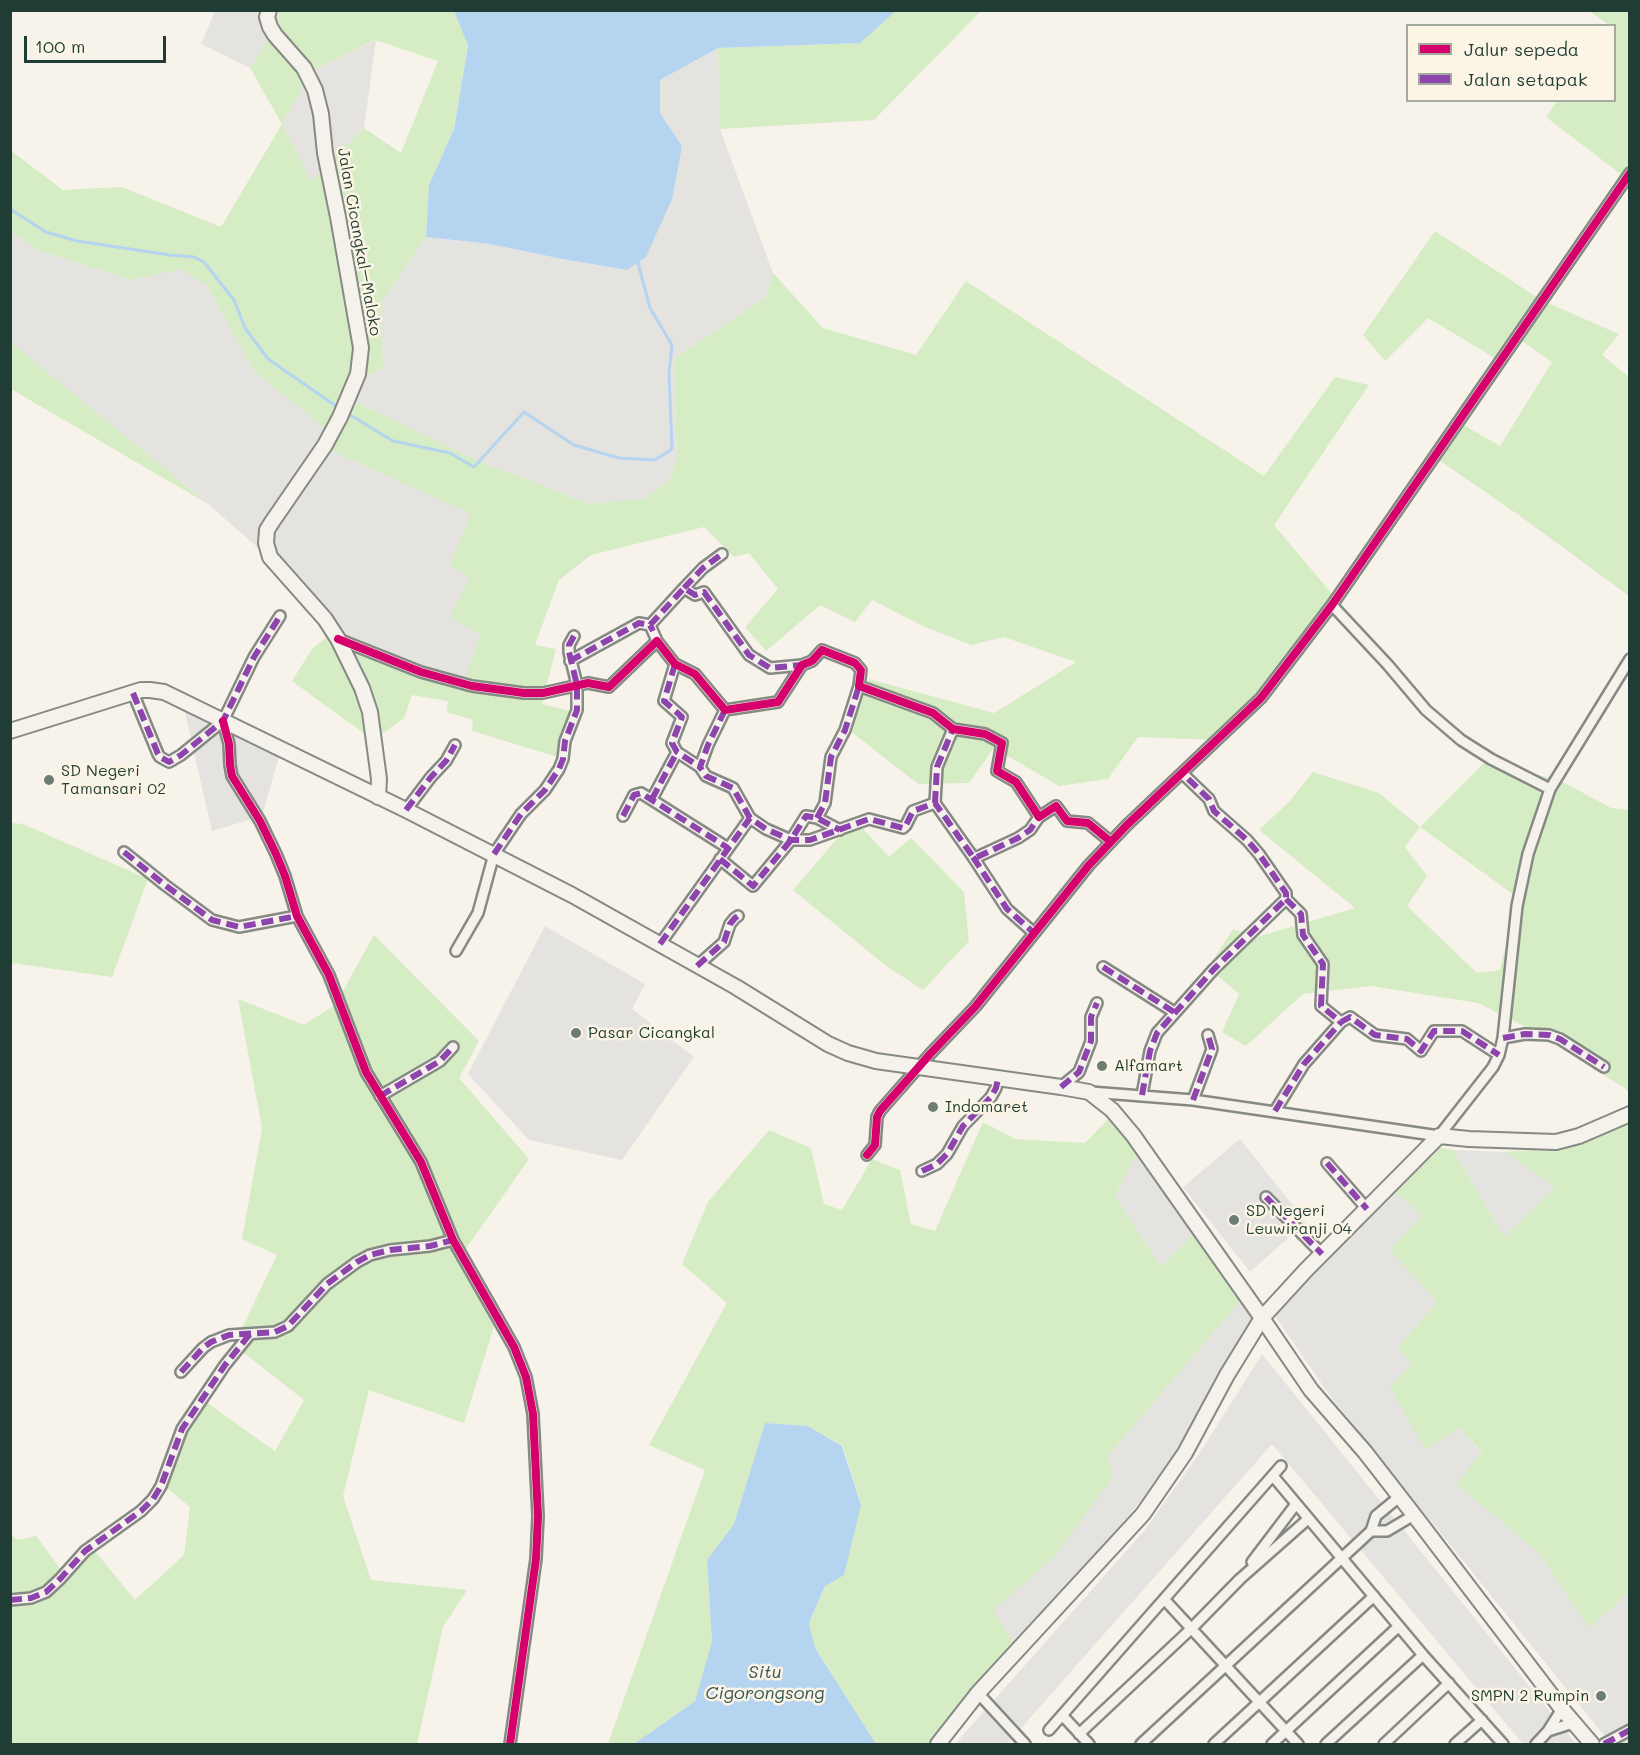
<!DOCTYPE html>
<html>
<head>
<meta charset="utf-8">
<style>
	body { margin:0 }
	#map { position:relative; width:1640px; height:1755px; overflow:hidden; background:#f7f3ea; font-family:Mali,sans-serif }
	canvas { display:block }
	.frame { position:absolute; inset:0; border:12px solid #1f3d34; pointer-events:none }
	.legend { position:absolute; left:1406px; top:24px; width:210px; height:78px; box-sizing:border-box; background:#fcf5e5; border:2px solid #a4ab9e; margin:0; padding:8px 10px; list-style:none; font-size:18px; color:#1f3d34 }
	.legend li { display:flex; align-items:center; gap:12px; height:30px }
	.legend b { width:30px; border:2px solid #a4ab9e }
	.scale { position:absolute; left:24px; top:36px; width:142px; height:27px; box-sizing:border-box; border:3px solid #1f3d34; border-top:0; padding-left:8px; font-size:18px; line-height:21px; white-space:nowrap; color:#1f3d34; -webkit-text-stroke:4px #fcf5e5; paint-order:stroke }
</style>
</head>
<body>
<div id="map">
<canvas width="1640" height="1755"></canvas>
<div class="frame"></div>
<ul class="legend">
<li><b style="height:8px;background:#d6006c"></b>Jalur sepeda</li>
<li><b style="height:8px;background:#8e44ad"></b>Jalan setapak</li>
</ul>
<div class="scale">100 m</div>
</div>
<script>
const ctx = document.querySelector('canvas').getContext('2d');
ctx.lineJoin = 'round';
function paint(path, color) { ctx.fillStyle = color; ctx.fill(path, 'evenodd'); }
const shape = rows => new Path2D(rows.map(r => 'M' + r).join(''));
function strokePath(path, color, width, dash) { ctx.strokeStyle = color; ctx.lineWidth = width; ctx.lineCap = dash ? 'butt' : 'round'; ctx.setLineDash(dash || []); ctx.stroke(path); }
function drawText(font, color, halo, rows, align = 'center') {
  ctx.font = font + ' Mali,sans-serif'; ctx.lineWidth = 5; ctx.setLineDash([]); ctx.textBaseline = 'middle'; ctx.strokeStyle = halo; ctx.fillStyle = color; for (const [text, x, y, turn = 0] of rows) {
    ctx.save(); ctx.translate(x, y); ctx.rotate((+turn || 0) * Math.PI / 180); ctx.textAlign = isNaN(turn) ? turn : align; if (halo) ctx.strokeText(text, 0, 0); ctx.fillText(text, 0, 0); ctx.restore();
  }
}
const built = shape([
	[215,11,278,11,279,25,250,68,201,44],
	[376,40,364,128,311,182,282,124,312,71],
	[718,48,720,129,773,273,766,297,674,359,677,456,669,481,645,498,588,504,530,480,489,466,352,400,359,379,383,368,381,303,426,237,490,244,557,258,626,270,682,146,660,113,660,80],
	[11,231,35,249,130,280,180,268,207,286,254,371,328,430,319,445,472,514,450,565,470,577,480,635,463,685,420,675,335,630,311,594,208,504,11,343],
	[181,696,282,746,262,816,212,831],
	[545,926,645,984,632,1009,694,1057,622,1160,529,1140,468,1074],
	[1240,1139,1306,1222,1250,1272,1183,1187],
	[1453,1150,1505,1152,1556,1187,1504,1237],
	[1137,1152,1194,1233,1161,1267,1115,1195],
	[1393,1190,1423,1216,1391,1250,1437,1302,1398,1347,1460,1428,1482,1453,1457,1484,1538,1552,1589,1627,1629,1592,1629,1744,1611,1744,1330,1396,1275,1316,1278,1305],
	[1241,1300,1253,1314,1245,1333,1160,1478,1017,1649,992,1610,1053,1558,1107,1457],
	[1262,1354,1576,1744,1523,1744,1272,1444,1007,1744,955,1744,1144,1531,1199,1454]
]);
const green = shape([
	[278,11,454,11,468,44,454,129,429,185,426,237,381,303,383,368,359,379,352,400,489,466,530,480,588,504,645,498,669,481,677,456,674,359,766,297,773,273,823,328,916,355,966,281,1264,476,1335,377,1369,385,1274,525,1337,600,1220,740,1138,737,1108,779,1059,786,994,748,969,783,918,784,849,730,869,679,994,713,1076,662,1004,637,971,645,923,626,872,600,855,622,820,605,766,651,745,627,778,589,749,553,734,557,704,527,591,555,559,580,535,645,556,649,542,704,570,711,564,759,472,731,473,720,447,712,448,701,412,695,404,718,373,740,292,681,312,649,335,630,420,675,463,685,480,635,450,617,470,577,450,565,471,514,319,445,327,430,254,371,207,286,181,269,130,280,35,249,11,231,10,150,63,190,122,187,221,227,282,124,250,68,279,25],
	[375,40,438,61,401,153,364,128,311,181,282,124,312,71],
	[896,11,981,11,874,120,720,129,718,48,860,43],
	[1589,11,1629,11,1630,175,1627,179,1546,117,1557,101,1614,100,1614,26,1609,25],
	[1435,231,1543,301,1619,334,1602,355,1629,377,1630,453,1628,455,1630,456,1629,596,1520,516,1436,458,1460,423,1500,446,1552,362,1516,337,1498,360,1428,318,1385,361,1363,335],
	[11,343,14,345,208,504,11,389],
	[1486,761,1561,781,1611,808,1629,810,1629,1091,1536,1032,1478,1003,1371,986,1303,994,1246,1046,1222,1032,1239,994,1208,968,1233,929,1257,937,1355,908,1259,830,1289,802,1313,772,1379,793,1420,827],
	[1420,827,1517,897,1500,970,1477,973,1407,906,1427,876,1405,847],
	[854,819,889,857,911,838,964,892,969,941,923,990,885,965,793,890],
	[11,823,23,824,148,879,112,977,11,963],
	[374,935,479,1041,459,1078,529,1159,460,1257,496,1320,464,1423,369,1390,343,1496,371,1580,467,1590,443,1627,417,1744,11,1744,10,1534,18,1540,36,1536,60,1568,90,1545,135,1600,184,1555,190,1507,162,1484,203,1400,275,1451,304,1400,234,1345,277,1255,242,1239,262,1128,238,999,304,1025,335,1005],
	[1109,1118,1137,1152,1115,1195,1161,1267,1194,1233,1241,1300,1107,1457,1113,1477,1053,1558,993,1610,1017,1649,934,1744,876,1744,815,1648,809,1623,861,1505,843,1446,808,1426,765,1423,734,1524,707,1560,712,1641,695,1701,634,1744,608,1744,705,1470,649,1445,727,1303,682,1264,708,1202,769,1130,811,1148,824,1204,842,1210,872,1159,900,1170,911,1224,935,1231,983,1122,1015,1139,1085,1143],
	[1629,1123,1629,1592,1589,1628,1538,1552,1456,1484,1482,1452,1460,1428,1425,1449,1390,1387,1411,1364,1398,1347,1437,1302,1390,1250,1422,1216,1393,1190,1436,1147,1453,1150,1504,1237,1555,1187,1505,1152,1564,1147]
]);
const water = shape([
	[454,11,896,11,860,43,718,48,660,80,660,113,682,146,672,199,646,257,627,270,557,258,490,244,426,237,429,185,454,129,468,45],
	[765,1423,808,1426,842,1446,861,1505,844,1575,825,1586,809,1623,815,1648,876,1744,634,1744,695,1701,712,1641,707,1560,734,1524]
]);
const stream = shape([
	[10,209,46,232,77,241,170,255,194,257,204,262,234,300,245,328,268,359,336,406],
	[350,415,393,441,450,453,474,467,524,412,574,445,619,458,655,460,672,449,669,373,672,345,650,308,637,259]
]);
const street = shape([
	[684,588,703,568,722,554],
	[1332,605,1388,665,1426,710,1461,740,1491,759,1550,789],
	[650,625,684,588,695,595,704,592,749,655,770,668,802,665],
	[338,639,421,672,472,686,524,693,543,693,588,683,609,687,657,641,675,664,695,674,725,710,778,702,802,665,812,661,822,650,855,663,861,670,859,686,933,713,953,729,985,734,1002,743,997,771,1016,782,1039,817,1056,806,1067,821,1088,823,1111,842],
	[570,661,639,623,650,625,657,641],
	[675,664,664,701,682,717,672,743,677,752,700,767],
	[133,693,158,754,160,757,169,762,181,755,223,721,254,657,280,616],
	[725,710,708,745,700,767,706,776,733,788,750,818,766,829,791,840,810,840,869,819,903,828,906,825,913,811,935,803,973,857,977,857,1018,838,1030,830,1039,817],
	[223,721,229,744,230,765,232,776,260,821,276,854,285,876,297,916,329,975,366,1072,421,1162,453,1240,514,1347,526,1377,533,1414,538,1516,536,1559,510,1744],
	[652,799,677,752],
	[935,803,937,767,953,729],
	[406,810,431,777,446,761,455,745],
	[623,816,634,795,641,793,728,848],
	[817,818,825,803,831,757,845,730,859,686],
	[124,852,165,885,212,920,239,927,297,916],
	[973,857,1007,909,1034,933],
	[720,859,753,886,791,840,806,816,817,818,840,830],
	[1286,899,1301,914,1303,935,1323,964,1321,1006,1341,1022,1350,1017,1375,1035,1407,1039,1421,1051,1434,1031,1462,1031,1499,1055],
	[660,944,750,818],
	[456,951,478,913,494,854,521,814,545,790,559,769,563,759,565,741,577,710,577,685,569,652,569,645,574,636],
	[697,966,724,942,730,924,735,918,738,916],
	[1103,967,1174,1012],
	[1503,1038,1525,1034,1549,1035,1560,1039,1604,1067],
	[1061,1087,1079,1072,1091,1041,1091,1017,1097,1003],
	[1091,1092,1193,1100,1439,1136,1493,1067,1499,1055,1503,1038,1517,906,1528,854,1550,789,1630,659],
	[1142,1095,1150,1051,1157,1033,1214,969,1286,899,1286,893,1259,854,1247,840,1214,811,1209,799,1182,773],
	[380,1096,440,1061,453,1047],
	[1193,1100,1212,1049,1208,1035],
	[1275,1111,1304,1064,1341,1022],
	[867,1155,875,1145,877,1117,880,1111,931,1053,975,1007,1089,865,1127,825,1261,698,1332,605,1630,173],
	[1327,1163,1367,1209],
	[922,1171,937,1164,947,1154,963,1126,991,1097,996,1088,998,1079],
	[1266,1197,1322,1254],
	[181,1372,203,1348,211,1342,229,1335,275,1332,288,1326,327,1284,357,1262,370,1255,390,1250,430,1246,453,1240],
	[1273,1476,1423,1655,1503,1744],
	[1371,1531,1387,1531,1414,1515],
	[1252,1562,1296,1504],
	[1164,1599,1298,1744],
	[10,1600,31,1598,46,1592,60,1579,85,1551,141,1511,153,1499,161,1486,182,1429,225,1365,250,1334],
	[978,1693,1025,1744],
	[1062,1715,1089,1744],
	[1049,1730,1281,1466],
	[1548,1731,1573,1723],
	[1079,1734,1192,1628,1240,1579,1308,1519],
	[1141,1744,1371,1531,1376,1516,1399,1497],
	[1214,1744,1374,1596],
	[1272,1744,1399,1626],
	[1326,1744,1423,1655],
	[1384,1744,1449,1683],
	[1455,1744,1482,1720],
	[1536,1744,1548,1731,1562,1709],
	[1604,1744,1630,1730]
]);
const secondary = shape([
	[269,10,267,17,270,27,275,35,304,68,315,90,321,114,325,153,338,217,361,348,358,374,340,417,325,445,272,522,267,530,266,543,270,557,325,619,338,639,362,688,370,712,379,779,378,797],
	[10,731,141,690,150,690,164,692,406,810,572,895,736,987,828,1044,848,1053,876,1061,1061,1087,1089,1092,1112,1110,1133,1135,1262,1318,1311,1390,1365,1452,1414,1515,1562,1709,1592,1744],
	[938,1744,978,1693,1143,1514,1185,1453,1227,1375,1262,1318,1306,1270,1439,1136,1469,1139,1556,1142,1579,1136,1630,1114]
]);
const quiet = shape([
	[684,588,703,568,722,554],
	[650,625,684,588,695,595,704,592,749,655,770,668,802,665],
	[570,661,639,623,650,625,653,631],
	[675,664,664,701,682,717,672,743,677,752,700,767],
	[133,693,158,754,160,757,169,762,181,755,223,721,254,657,280,616],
	[725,710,708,745,700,767,706,776,733,788,750,818,766,829,791,840,810,840,869,819,903,828,906,825,913,811,935,803,973,857,977,857,1018,838,1030,830,1039,817],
	[652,799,677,752],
	[935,803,937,767,953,729],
	[406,810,431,777,446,761,455,745],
	[623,816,634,795,641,793,728,848],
	[817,818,825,803,831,757,845,730,859,686],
	[124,852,165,885,212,920,239,927,297,916],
	[494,854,521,814,545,790,559,769,563,759,565,741,577,710,577,685,569,652,569,645,574,636],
	[973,857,1007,909,1034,933],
	[720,859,753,886,791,840,806,816,817,818,840,830],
	[1286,899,1301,914,1303,935,1323,964,1321,1006,1341,1022,1350,1017,1375,1035,1407,1039,1421,1051,1434,1031,1462,1031,1499,1055],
	[660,944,750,818],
	[697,966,724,942,730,924,735,918,738,916],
	[1103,967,1174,1012],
	[1503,1038,1525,1034,1549,1035,1560,1039,1604,1067],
	[1061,1087,1079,1072,1091,1041,1091,1017,1097,1003],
	[1142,1095,1150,1051,1157,1033,1214,969,1286,899,1286,893,1259,854,1247,840,1214,811,1209,799,1182,773],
	[380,1096,440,1061,453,1047],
	[1193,1100,1212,1049,1208,1035],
	[1275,1111,1304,1064,1341,1022],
	[1327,1163,1367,1209],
	[922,1171,937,1164,947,1154,963,1126,991,1097,996,1088,998,1079],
	[1266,1197,1322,1254],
	[181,1372,203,1348,211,1342,229,1335,275,1332,288,1326,327,1284,357,1262,370,1255,390,1250,430,1246,453,1240],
	[10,1600,31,1598,46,1592,60,1579,85,1551,141,1511,153,1499,161,1486,182,1429,225,1365,250,1334],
	[1604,1744,1630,1730]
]);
const cycleway = shape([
	[338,639,421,672,472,686,524,693,543,693,588,683,609,687,657,641,675,664,695,674,725,710,778,702,802,665,812,661,822,650,855,663,861,670,859,686,933,713,953,729,985,734,1002,743,997,771,1016,782,1039,817,1056,806,1067,821,1088,823,1111,842],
	[223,721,229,744,230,765,232,776,260,821,276,854,285,876,297,916,329,975,366,1072,421,1162,453,1240,514,1347,526,1377,533,1414,538,1516,536,1559,510,1744],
	[867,1155,875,1145,877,1117,880,1111,931,1053,975,1007,1089,865,1127,825,1261,698,1332,605,1630,173]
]);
const markers = [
	[49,780,6,"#6b7d74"],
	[576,1033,6,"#6b7d74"],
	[1102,1066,6,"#6b7d74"],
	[933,1107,6,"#6b7d74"],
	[1234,1220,6,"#6b7d74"],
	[1601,1696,6,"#6b7d74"]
];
const streetNames = [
	["Jalan Cicangkal–Maloko",359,242,80]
];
const poiNames = [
	["SD Negeri",61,771],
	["Tamansari 02",61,789],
	["Pasar Cicangkal",588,1033],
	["Alfamart",1114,1066],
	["Indomaret",945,1107],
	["SD Negeri",1246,1211],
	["Leuwiranji 04",1246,1229],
	["SMPN 2 Rumpin",1589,1696,"right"]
];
const waterNames = [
	["Situ",765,1672],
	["Cigorongsong",765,1693]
];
paint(built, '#e5e3df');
paint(green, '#d5ecc4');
paint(water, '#b4d4f0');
strokePath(stream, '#b4d4f0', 3);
strokePath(street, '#868984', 14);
strokePath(secondary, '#868984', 18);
strokePath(street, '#f5f2ec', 9);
strokePath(secondary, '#f5f2ec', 14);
strokePath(quiet, '#8e44ad', 6, [12, 6]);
strokePath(cycleway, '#d6006c', 8);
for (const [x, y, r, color] of markers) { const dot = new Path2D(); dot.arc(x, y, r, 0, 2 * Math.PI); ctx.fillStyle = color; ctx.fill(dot); strokePath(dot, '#fcf5e5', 2); }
drawText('16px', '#1f3d34', '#fcf5e5', streetNames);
drawText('16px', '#1f3d34', '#fcf5e5', poiNames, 'left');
drawText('italic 18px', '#37585a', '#fcf5e5', waterNames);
</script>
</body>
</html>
